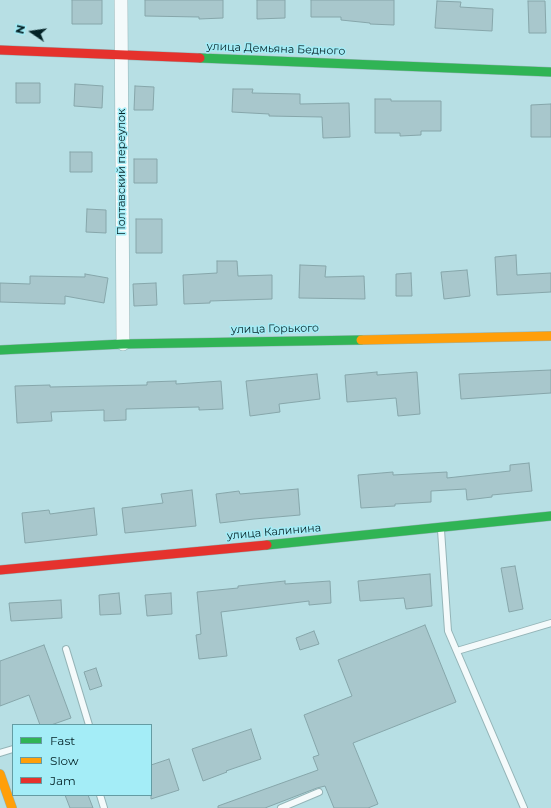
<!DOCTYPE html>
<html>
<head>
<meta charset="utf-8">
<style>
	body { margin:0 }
	#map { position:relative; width:551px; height:808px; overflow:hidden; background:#b7dfe4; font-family:Montserrat,sans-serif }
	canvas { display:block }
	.legend { position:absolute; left:12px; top:724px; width:140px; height:72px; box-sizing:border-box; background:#a4edf7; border:1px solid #649ca3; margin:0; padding:5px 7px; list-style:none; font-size:12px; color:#032226 }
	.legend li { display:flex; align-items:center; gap:8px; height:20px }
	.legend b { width:20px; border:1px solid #649ca3 }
	.north { position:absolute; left:12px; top:12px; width:40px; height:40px; -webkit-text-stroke:3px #a4edf7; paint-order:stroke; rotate:283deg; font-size:11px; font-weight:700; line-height:16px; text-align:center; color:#032226 }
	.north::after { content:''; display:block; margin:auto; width:14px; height:18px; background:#032226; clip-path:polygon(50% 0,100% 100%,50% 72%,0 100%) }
</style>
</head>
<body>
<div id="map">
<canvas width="551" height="808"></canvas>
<ul class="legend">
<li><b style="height:5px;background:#30b455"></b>Fast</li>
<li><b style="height:5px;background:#ff9f0a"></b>Slow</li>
<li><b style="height:5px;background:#e5322d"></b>Jam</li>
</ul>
<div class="north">N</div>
</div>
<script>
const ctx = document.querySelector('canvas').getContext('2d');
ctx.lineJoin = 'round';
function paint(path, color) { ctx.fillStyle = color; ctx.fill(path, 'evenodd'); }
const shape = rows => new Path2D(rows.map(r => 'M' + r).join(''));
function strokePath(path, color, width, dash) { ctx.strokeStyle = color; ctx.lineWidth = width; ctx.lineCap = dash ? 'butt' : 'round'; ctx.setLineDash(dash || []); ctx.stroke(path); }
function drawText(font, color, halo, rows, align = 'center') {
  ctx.font = font + ' Montserrat,sans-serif'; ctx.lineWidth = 3; ctx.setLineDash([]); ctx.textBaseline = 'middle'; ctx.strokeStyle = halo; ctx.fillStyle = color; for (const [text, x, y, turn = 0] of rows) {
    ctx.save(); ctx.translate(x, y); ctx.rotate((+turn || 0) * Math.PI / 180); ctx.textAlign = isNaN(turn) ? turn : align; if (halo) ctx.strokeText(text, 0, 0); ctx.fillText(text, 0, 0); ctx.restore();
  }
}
const building = shape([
	[72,0,102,0,102,24,72,24,72,0],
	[145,0,223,0,223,18,199,19,199,17,145,16,145,0],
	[257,0,285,0,285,18,257,19,257,0],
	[311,0,394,0,394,25,370,24,370,23,341,20,341,17,311,17,311,0],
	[437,1,461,2,460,7,493,9,492,31,435,28,437,1],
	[528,1,545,1,546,33,529,33,528,1],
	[16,83,40,83,40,103,16,103,16,83],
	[75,84,103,86,102,108,74,106,75,84],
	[135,86,154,87,153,110,134,110,135,86],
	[233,89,253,89,252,93,300,94,300,104,349,103,350,137,323,138,322,117,269,116,269,114,232,112,233,89],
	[375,99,391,99,391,101,441,101,441,131,421,131,421,135,400,136,400,133,375,133,375,99],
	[551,104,551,137,531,137,531,105,551,104],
	[70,152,92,152,92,172,70,172,70,152],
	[134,159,157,159,157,183,134,183,134,159],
	[87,209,106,210,106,233,86,232,87,209],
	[136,219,162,219,162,253,136,253,136,219],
	[516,255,517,275,551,273,551,292,497,295,495,257,516,255],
	[217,261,237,261,238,276,272,275,272,299,210,301,210,303,184,304,183,275,217,273,217,261],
	[300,265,326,266,325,277,364,276,365,299,299,298,300,265],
	[467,270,470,296,444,299,441,272,467,270],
	[411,273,412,296,396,296,396,274,411,273],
	[85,274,108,278,104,303,65,296,65,304,0,302,0,283,30,284,30,276,85,277,85,274],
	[156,283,157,305,134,306,133,284,156,283],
	[551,370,551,393,461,399,459,374,551,370],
	[377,372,377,375,417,372,420,414,398,416,396,398,347,402,345,375,377,372],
	[317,374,320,399,279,404,280,412,250,416,246,381,317,374],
	[176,381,176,384,221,381,223,409,199,410,199,407,126,409,126,420,104,421,104,410,51,412,52,421,17,423,15,386,50,385,50,387,147,385,147,382,176,381],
	[529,463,532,491,492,495,492,497,467,500,466,489,431,491,431,502,395,504,395,506,361,508,358,475,393,472,393,475,447,472,447,478,510,471,510,465,529,463],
	[298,489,300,515,254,519,220,523,216,494,239,491,240,494,298,489],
	[192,490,196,526,125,533,122,508,163,503,161,494,192,490],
	[94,508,97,535,25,543,22,513,49,510,50,514,94,508],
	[515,566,523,609,509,612,501,568,515,566],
	[430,574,432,606,406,609,404,598,360,601,358,581,430,574],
	[285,581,285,584,330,581,331,603,309,605,309,601,221,612,227,656,199,659,196,635,201,634,197,592,238,588,238,586,285,581],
	[119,593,121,614,100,615,99,595,119,593],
	[171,593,172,614,147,616,145,595,171,593],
	[61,600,62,618,11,621,9,603,61,600],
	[425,625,456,702,353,743,378,804,368,808,334,808,325,786,317,788,265,808,218,808,218,806,318,770,313,757,319,755,304,715,352,696,338,660,425,625],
	[314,631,319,644,300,650,296,638,314,631],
	[44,645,71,718,51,725,40,725,29,695,0,706,0,661,44,645],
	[96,668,102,686,90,690,84,672,96,668],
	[251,729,261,759,226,771,227,772,203,781,192,749,251,729],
	[169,759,179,790,151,799,151,765,169,759],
	[65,795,88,795,93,808,70,808,65,795]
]);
const lane = shape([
	[441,530,448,631,524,808],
	[66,649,89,725],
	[457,651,551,623],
	[0,753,13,749],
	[100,795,104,808],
	[281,808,319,792]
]);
const street = shape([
	[121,0,123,344]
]);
const fast = shape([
	[200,58,551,72],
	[0,350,123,344,361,340],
	[267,545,551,516]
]);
const slow = shape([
	[361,340,551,336],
	[0,774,12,808]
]);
const jam = shape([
	[0,50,200,58],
	[0,570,267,545]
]);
const streetNames = [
	["улица Демьяна Бедного",276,49,2],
	["Полтавский переулок",122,172,-90],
	["улица Горького",275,329,-1],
	["улица Калинина",274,532,-5]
];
paint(building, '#a8c7cc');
strokePath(building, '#86a6aa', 1);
strokePath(lane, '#94b4b7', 8);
strokePath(street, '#94b4b7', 14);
strokePath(fast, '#94b4b7', 10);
strokePath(slow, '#94b4b7', 10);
strokePath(jam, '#94b4b7', 10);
strokePath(lane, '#f4fafb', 6);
strokePath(street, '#f4fafb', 13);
strokePath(fast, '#30b455', 9);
strokePath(slow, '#ff9f0a', 9);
strokePath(jam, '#e5322d', 9);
drawText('11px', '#032226', '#a4edf7', streetNames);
</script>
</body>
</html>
